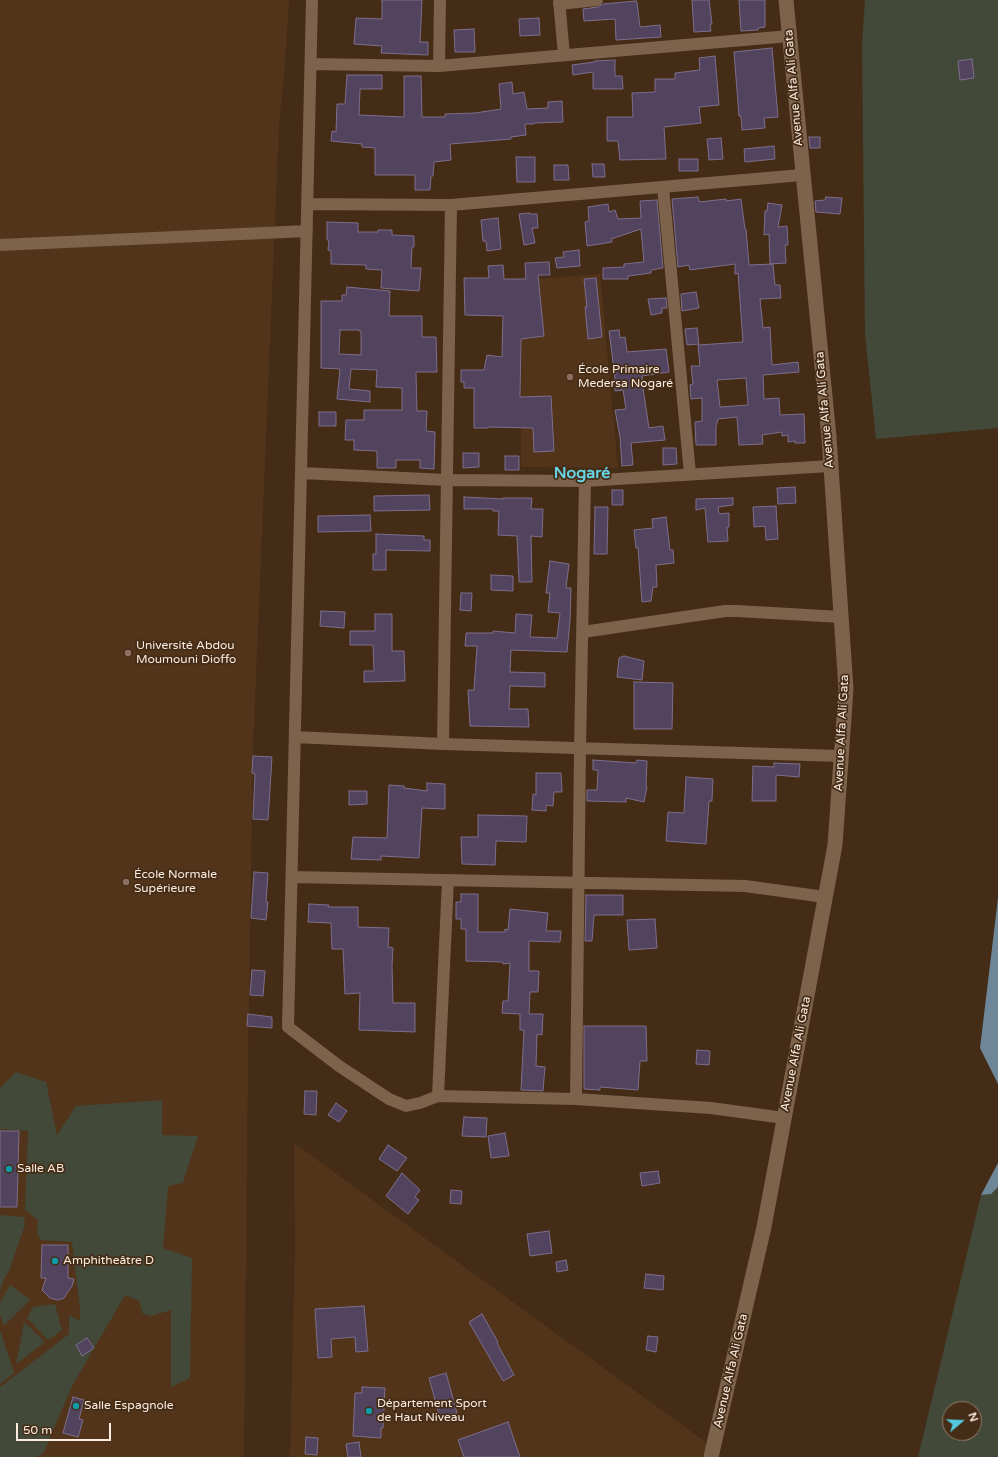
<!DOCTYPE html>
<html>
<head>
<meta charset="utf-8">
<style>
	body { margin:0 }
	#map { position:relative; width:998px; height:1457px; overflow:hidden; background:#442c17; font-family:"Varela Round",sans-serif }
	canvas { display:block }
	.north { position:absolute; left:942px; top:1401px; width:40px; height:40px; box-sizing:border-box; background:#442c17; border:1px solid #8e7967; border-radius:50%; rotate:71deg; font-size:11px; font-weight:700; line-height:16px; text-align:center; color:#fcecdf }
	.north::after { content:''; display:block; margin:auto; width:14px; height:18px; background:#53cadc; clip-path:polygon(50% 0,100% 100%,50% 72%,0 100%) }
	.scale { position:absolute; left:16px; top:1423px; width:95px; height:18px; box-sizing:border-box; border:2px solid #fcecdf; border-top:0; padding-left:5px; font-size:12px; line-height:14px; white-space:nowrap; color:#fcecdf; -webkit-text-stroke:3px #442c17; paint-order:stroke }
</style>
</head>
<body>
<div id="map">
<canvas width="998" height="1457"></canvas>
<div class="north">N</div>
<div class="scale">50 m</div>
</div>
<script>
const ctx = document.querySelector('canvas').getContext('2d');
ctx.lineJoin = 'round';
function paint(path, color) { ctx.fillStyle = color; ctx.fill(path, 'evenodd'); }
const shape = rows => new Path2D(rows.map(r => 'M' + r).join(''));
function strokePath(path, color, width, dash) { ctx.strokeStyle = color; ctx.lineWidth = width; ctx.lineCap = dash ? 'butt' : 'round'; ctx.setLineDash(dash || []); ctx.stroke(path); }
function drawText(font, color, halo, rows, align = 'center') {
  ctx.font = font + ' "Varela Round",sans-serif'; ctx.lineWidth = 3.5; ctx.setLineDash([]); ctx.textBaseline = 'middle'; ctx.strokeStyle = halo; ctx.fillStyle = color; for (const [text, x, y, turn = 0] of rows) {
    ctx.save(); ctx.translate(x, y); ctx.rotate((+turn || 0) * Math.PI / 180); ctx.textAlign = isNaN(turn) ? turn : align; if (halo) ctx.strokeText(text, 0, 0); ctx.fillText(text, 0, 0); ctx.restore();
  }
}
const built = shape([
	[0,0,289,0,285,63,279,126,253,749,248,1061,244,1457,0,1457],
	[600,274,618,468,521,467,522,280],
	[294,1143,707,1443,703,1457,290,1457,295,1248]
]);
const green = shape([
	[865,0,998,0,998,428,876,439,865,335,862,44],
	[16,1072,46,1082,57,1135,76,1106,162,1100,162,1135,198,1136,183,1183,168,1186,163,1248,192,1258,190,1378,171,1387,171,1310,151,1316,143,1314,139,1301,125,1295,72,1386,43,1454,35,1457,0,1457,0,1387,69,1334,69,1315,80,1321,80,1309,72,1242,41,1240,37,1233,38,1220,25,1210,28,1131,0,1129,0,1088],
	[998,1187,998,1457,918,1457,981,1195,991,1194],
	[950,1409,974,1409,974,1433,950,1433],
	[0,1215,24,1217,25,1225,9,1271,4,1279,0,1291],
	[10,1285,30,1300,4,1326,0,1315,0,1302],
	[55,1304,62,1330,48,1340,27,1318,33,1307],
	[24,1322,45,1342,16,1364,20,1344],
	[0,1330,14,1373,0,1384]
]);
const water = shape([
	[998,898,998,1084,980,1048],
	[998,1163,998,1187,991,1194,981,1195]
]);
const building = shape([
	[382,0,422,0,420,42,428,42,428,55,381,53,382,46,354,44,356,18,382,19,382,0],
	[692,0,709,0,712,24,710,24,711,31,694,32,692,0],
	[739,0,765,0,765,27,758,28,758,30,741,31,739,0],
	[636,1,637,2,640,27,660,25,661,37,616,40,615,19,584,21,583,9,598,7,603,4,636,1],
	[539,18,540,35,520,36,519,19,539,18],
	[474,29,475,52,455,52,454,30,474,29],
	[772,48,778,117,764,118,765,128,742,130,741,116,739,116,734,52,772,48],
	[715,56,719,105,699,107,701,123,664,127,666,159,620,160,618,141,607,141,607,117,633,117,632,93,655,92,655,79,675,79,675,73,700,70,699,58,715,56],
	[972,59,974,78,960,80,958,61,972,59],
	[615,60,615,76,622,76,623,89,593,89,593,72,573,75,572,65,594,62,594,61,615,60],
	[347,75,382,75,382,89,360,89,359,115,404,117,404,76,421,76,422,117,445,117,445,114,475,113,501,109,499,84,512,82,513,94,524,92,527,109,548,108,548,102,562,101,563,122,534,123,534,124,525,124,526,135,511,137,511,139,450,144,451,160,434,162,433,176,431,176,430,190,415,190,415,175,375,175,375,148,362,147,362,144,331,141,332,131,336,132,337,104,345,104,347,75],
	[809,137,820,137,820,148,810,148,809,137],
	[721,138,723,159,709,160,707,139,721,138],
	[774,146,775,159,745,162,744,149,774,146],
	[516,157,535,157,535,182,517,182,516,157],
	[679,159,698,159,698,171,679,171,679,159],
	[592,164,604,164,605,177,593,177,592,164],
	[554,165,568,165,569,180,554,180,554,165],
	[698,197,699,202,726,199,726,201,741,199,745,229,746,229,749,265,773,264,775,285,780,285,781,298,760,299,763,328,770,327,772,365,798,362,799,372,763,375,764,399,779,398,780,415,804,414,805,443,795,443,795,441,788,442,788,435,782,436,782,432,762,435,763,444,739,445,737,417,718,419,716,427,716,445,696,445,695,422,702,421,702,398,691,399,690,385,693,384,691,366,700,366,698,345,743,342,738,273,735,274,735,264,690,270,689,265,678,267,672,199,698,197],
	[746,378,748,405,720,407,717,380,746,378],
	[826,197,842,198,840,214,816,212,815,201,825,200,826,197],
	[657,200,663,268,651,270,651,273,628,276,628,279,603,279,603,268,624,267,624,264,644,262,641,229,611,239,612,242,587,246,585,222,589,221,588,207,608,204,609,212,615,210,618,219,641,218,640,201,657,200],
	[768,203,782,205,778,227,787,226,788,245,785,245,786,263,770,264,769,234,764,235,765,211,767,211,768,203],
	[529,213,529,214,537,214,538,228,532,228,535,243,524,245,519,214,529,213],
	[498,218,501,249,487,251,486,241,483,241,481,220,498,218],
	[327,222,358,223,358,232,378,232,378,230,392,230,392,235,414,236,414,247,412,247,411,268,421,268,419,291,381,288,382,270,366,269,366,265,331,264,331,251,328,250,329,240,327,240,327,222],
	[579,250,580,266,557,268,555,258,564,257,563,252,579,250],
	[549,262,550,275,538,275,544,336,521,339,520,397,551,396,554,451,534,452,533,428,488,427,488,428,474,428,474,388,464,388,464,382,461,382,461,370,484,370,487,355,502,357,503,316,465,315,464,278,489,278,488,266,503,265,504,279,526,279,525,263,549,262],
	[596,278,602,337,588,339,585,307,587,307,584,279,596,278],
	[347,287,390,291,389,316,422,316,422,337,436,337,437,372,416,372,417,411,427,411,426,431,435,432,434,469,420,468,420,460,396,460,396,468,377,468,377,451,354,450,354,440,345,440,346,420,364,420,364,410,402,410,402,388,376,387,377,370,351,369,349,389,370,391,370,402,337,399,340,369,321,368,321,301,342,301,342,295,346,295,347,287],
	[340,330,359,330,359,331,361,331,361,355,339,354,340,330],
	[696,292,699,308,682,311,681,294,696,292],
	[666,298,667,308,662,308,662,313,651,315,648,299,666,298],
	[697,328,699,344,687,345,685,329,697,328],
	[619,330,620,338,625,337,627,352,666,349,669,372,642,376,643,388,649,428,663,426,665,440,631,443,633,465,622,466,620,437,615,410,626,409,623,390,615,391,615,377,609,331,619,330],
	[319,412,336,412,336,426,319,426,319,412],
	[663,448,676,448,677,464,663,465,663,448],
	[463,453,479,453,479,467,463,468,463,453],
	[505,456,519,456,519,470,505,470,505,456],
	[795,487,796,503,778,504,777,488,795,487],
	[612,490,623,490,623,505,612,505,612,490],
	[429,495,430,510,374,511,374,496,429,495],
	[464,497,503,499,503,498,532,498,531,509,543,509,542,537,531,536,532,582,519,582,517,536,498,535,499,511,493,511,493,509,464,509,464,497],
	[733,498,733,505,718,507,719,514,729,513,729,527,727,527,728,541,708,542,705,508,696,510,696,499,733,498],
	[776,506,778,539,766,540,765,526,754,527,753,507,776,506],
	[595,507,608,507,607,554,594,554,595,507],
	[370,515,371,531,318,532,318,516,370,515],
	[666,517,670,550,673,550,674,563,656,565,657,587,653,587,651,601,642,602,638,548,636,548,634,530,653,528,652,519,666,517],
	[376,534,424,536,424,540,430,540,430,551,386,550,386,570,373,570,373,554,376,554,376,534],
	[550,561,569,564,566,588,571,588,570,621,567,652,511,650,510,672,545,673,545,687,510,686,509,709,528,709,529,727,470,726,468,690,474,690,477,646,465,646,466,633,493,633,493,631,515,633,516,614,532,615,530,637,557,638,560,613,548,612,550,593,546,593,550,561],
	[491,575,513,576,513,591,491,590,491,575],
	[461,593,472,593,471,611,460,610,461,593],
	[321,611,345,612,344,628,320,626,321,611],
	[375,614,392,614,392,651,404,651,405,681,364,682,364,671,374,671,373,645,350,645,350,631,375,631,375,614],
	[624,656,644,661,642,680,617,677,619,658,624,656],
	[634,682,673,683,672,729,634,729,634,682],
	[253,756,272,757,268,820,253,819,255,774,252,773,253,756],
	[593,760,636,763,637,760,647,761,646,787,647,787,644,802,626,798,626,802,587,801,587,790,597,790,598,770,593,770,593,760],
	[774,763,800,764,799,777,776,775,776,801,752,801,753,766,774,767,774,763],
	[536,773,561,773,562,792,554,792,553,806,546,805,546,811,532,810,533,794,536,795,536,773],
	[686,777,713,779,712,801,709,801,706,844,666,841,668,812,684,813,686,777],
	[427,783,445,784,445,809,422,808,419,858,381,856,381,860,351,859,353,837,387,838,389,785,404,786,404,788,427,791,427,783],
	[349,791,367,791,367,804,349,805,349,791],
	[478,815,527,816,526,842,496,841,495,865,462,864,461,837,478,837,478,815],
	[254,872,268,873,266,902,268,902,266,920,251,918,254,872],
	[461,894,478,894,478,932,505,932,505,929,508,930,510,909,548,913,546,931,561,931,560,942,529,941,529,971,539,971,538,992,530,992,529,1014,543,1014,542,1035,537,1034,536,1066,545,1067,543,1091,521,1090,524,1030,520,1030,520,1014,502,1013,503,1001,508,1001,510,963,503,964,503,962,466,961,466,929,461,929,461,919,456,919,456,902,461,902,461,894],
	[586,895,623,895,623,915,594,915,592,941,585,941,586,895],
	[309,904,329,905,328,907,358,907,358,927,389,928,388,947,393,948,392,965,393,1003,415,1003,415,1032,359,1030,360,993,345,994,343,949,332,949,331,923,308,922,309,904],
	[655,919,657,948,629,950,627,920,655,919],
	[252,970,265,971,263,996,250,995,252,970],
	[248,1014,272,1017,272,1028,247,1026,248,1014],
	[584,1026,646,1026,647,1061,640,1061,638,1090,600,1087,600,1090,584,1089,584,1026],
	[697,1050,710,1051,709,1065,696,1064,697,1050],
	[305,1091,317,1091,316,1115,304,1114,305,1091],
	[336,1103,347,1111,339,1122,328,1115,336,1103],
	[464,1117,487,1118,486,1137,462,1136,464,1117],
	[0,1131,19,1131,17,1207,0,1207,0,1131],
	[505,1133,509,1156,491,1158,488,1136,505,1133],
	[388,1145,407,1158,397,1171,379,1159,388,1145],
	[658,1171,660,1183,642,1186,640,1173,658,1171],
	[402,1173,420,1190,415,1197,419,1200,408,1214,386,1196,402,1173],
	[451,1190,462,1191,461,1204,450,1203,451,1190],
	[549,1231,552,1253,530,1256,527,1234,549,1231],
	[42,1245,68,1245,68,1278,74,1279,72,1286,64,1298,58,1300,50,1298,42,1290,46,1278,41,1278,42,1245],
	[566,1260,568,1270,557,1272,556,1262,566,1260],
	[646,1274,664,1276,663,1290,644,1288,646,1274],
	[364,1306,368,1351,356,1352,355,1337,331,1339,332,1357,318,1358,315,1309,364,1306],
	[482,1314,498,1342,497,1343,514,1375,503,1381,469,1322,482,1314],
	[648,1336,658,1337,656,1352,646,1350,648,1336],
	[87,1338,94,1348,82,1356,76,1345,87,1338],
	[446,1373,457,1413,440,1418,429,1378,446,1373],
	[362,1387,385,1388,383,1428,381,1428,381,1438,353,1436,355,1393,362,1393,362,1387],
	[73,1397,84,1400,79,1419,83,1420,78,1437,63,1433,73,1397],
	[508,1422,520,1457,464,1457,458,1440,508,1422],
	[306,1437,318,1438,317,1455,305,1454,306,1437],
	[359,1442,361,1457,348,1457,346,1444,359,1442]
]);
const minor = shape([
	[312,0,288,1027,339,1066,389,1099,406,1106,420,1103,438,1096,576,1099,580,748,585,481],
	[559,0,564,55],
	[559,4,597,0],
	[311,64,439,66,790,36],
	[439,66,440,0],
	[663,187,690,474],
	[307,204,451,205,802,175],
	[0,245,307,231],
	[301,473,446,480,585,481,830,466],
	[583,632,725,611,737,611,841,617],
	[295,737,443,744,841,756],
	[443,744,451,205],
	[292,877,745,886,825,897],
	[438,1096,448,880],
	[576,1099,711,1108,784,1118]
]);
const tertiary = shape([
	[711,1457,764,1227,835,845,846,689,829,437,786,0]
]);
const markers = [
	[570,377,4,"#8d6e63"],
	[128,653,4,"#8d6e63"],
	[126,882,4,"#8d6e63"],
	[9,1169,4,"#0f9aa8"],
	[55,1261,4,"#0f9aa8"],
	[76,1406,4,"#0f9aa8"],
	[369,1411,4,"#0f9aa8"]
];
const streetNames = [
	["Avenue Alfa Ali Gata",794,88,-95],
	["Avenue Alfa Ali Gata",825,410,-95],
	["Avenue Alfa Ali Gata",842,733,-87],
	["Avenue Alfa Ali Gata",796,1054,-79],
	["Avenue Alfa Ali Gata",731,1371,-77]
];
const poiNames = [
	["École Primaire",578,370],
	["Medersa Nogaré",578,384],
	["Université Abdou",136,646],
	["Moumouni Dioffo",136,660],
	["École Normale",134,875],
	["Supérieure",134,889],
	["Salle AB",17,1169],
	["Amphitheâtre D",63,1261],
	["Département Sport",377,1404],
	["de Haut Niveau",377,1418],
	["Salle Espagnole",84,1406]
];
const districtNames = [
	["Nogaré",582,474]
];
paint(built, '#52341a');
paint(green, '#424938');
paint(water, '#6d8799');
paint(building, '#52435e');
strokePath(building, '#7e6e8c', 1);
strokePath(minor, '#7d624c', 12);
strokePath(tertiary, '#7d624c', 15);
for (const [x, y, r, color] of markers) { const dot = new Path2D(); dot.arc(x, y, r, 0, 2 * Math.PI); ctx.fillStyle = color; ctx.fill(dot); strokePath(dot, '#442c17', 1.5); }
drawText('12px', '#fcecdf', '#442c17', streetNames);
drawText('12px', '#fcecdf', '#442c17', poiNames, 'left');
drawText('bold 16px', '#68d2e2', '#442c17', districtNames);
</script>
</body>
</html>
